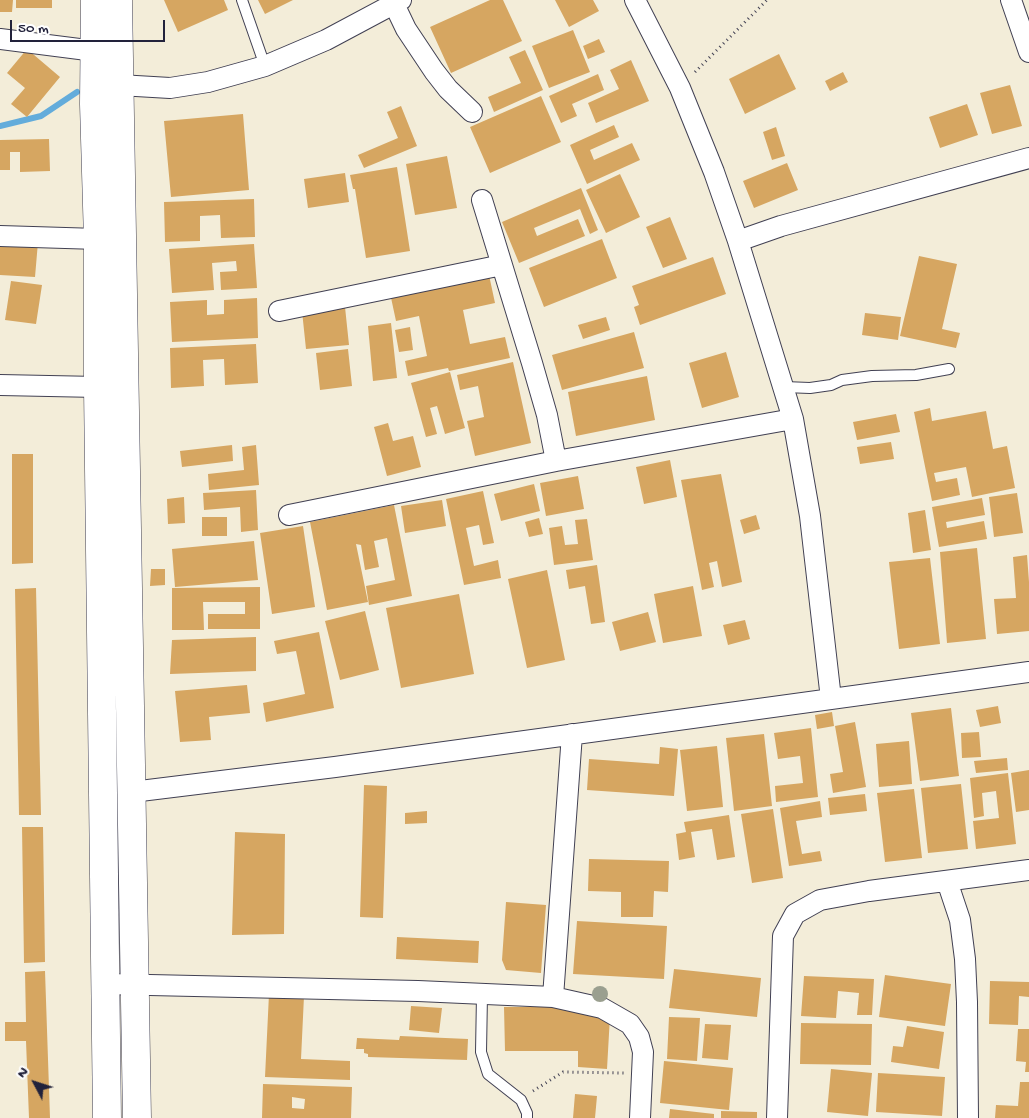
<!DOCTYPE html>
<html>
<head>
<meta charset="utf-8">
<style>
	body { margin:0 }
	#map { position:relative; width:1029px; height:1118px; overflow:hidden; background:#f3edd9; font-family:"Gochi Hand",sans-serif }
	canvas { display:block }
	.north { position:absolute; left:10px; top:1058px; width:50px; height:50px; -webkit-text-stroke:4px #fff; paint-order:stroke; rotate:310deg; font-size:14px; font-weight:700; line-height:20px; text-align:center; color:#22223b }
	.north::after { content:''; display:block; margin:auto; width:18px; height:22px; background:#22223b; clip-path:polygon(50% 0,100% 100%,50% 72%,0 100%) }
	.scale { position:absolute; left:10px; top:20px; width:155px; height:22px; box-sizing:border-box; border:2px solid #22223b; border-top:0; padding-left:6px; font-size:15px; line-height:18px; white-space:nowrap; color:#22223b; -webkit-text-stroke:4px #fff; paint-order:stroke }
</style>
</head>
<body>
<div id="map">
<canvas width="1029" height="1118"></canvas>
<div class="north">N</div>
<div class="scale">50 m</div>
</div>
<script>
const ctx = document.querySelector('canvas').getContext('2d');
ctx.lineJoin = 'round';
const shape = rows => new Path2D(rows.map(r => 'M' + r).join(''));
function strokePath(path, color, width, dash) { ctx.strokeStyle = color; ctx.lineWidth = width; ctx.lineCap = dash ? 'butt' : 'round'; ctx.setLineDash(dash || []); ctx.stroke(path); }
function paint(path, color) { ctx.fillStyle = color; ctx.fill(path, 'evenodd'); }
const stream = shape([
	[0,126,41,116,77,92]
]);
const building = shape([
	[0,0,13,0,12,12,0,12],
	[16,0,52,0,52,8,16,8],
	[164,0,224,0,228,10,178,32],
	[258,0,293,0,265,14],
	[490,0,503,0,522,41,451,73,430,27],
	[555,0,593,0,599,11,569,27],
	[573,30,590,72,549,88,532,46],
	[599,39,605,52,588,59,583,46],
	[27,49,60,77,27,117,11,104,25,88,7,73],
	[525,50,543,90,494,112,488,97,521,83,509,57],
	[779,54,796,89,745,114,729,79],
	[631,60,649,101,596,123,588,103,619,89,610,70],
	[843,72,848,82,830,91,825,81],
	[598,74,604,90,572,104,577,116,561,123,549,96],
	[1010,85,1022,126,992,134,980,93],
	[541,96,561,142,490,173,470,127],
	[967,104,978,135,940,148,929,117],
	[401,106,417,146,364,168,358,155,398,138,387,112],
	[243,114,249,190,171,197,164,121],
	[614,125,619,137,590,150,594,160,632,143,640,160,587,184,570,145],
	[776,127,785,156,772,160,763,132],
	[49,139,50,171,20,172,20,152,10,152,10,170,0,170,0,140],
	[447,156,457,208,415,215,406,164],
	[787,163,798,190,754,208,743,181],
	[397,167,410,251,366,258,355,189,353,189,350,175],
	[345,173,349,202,308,208,304,179],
	[620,174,640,217,606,233,586,190],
	[581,188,598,230,590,234,580,209,534,228,537,236,578,219,585,236,519,263,502,222],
	[254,199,255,237,221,238,220,215,200,216,200,241,165,242,164,202],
	[670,217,687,259,663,268,646,227],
	[0,239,38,242,35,277,0,275],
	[602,239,617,278,544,307,529,268],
	[254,244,257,288,221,290,220,272,237,271,236,261,212,263,214,290,172,293,169,249],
	[919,256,957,264,942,329,960,333,956,348,900,336],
	[713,257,726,294,640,325,634,307,639,305,632,286],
	[489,275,495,303,463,310,470,344,505,337,510,358,449,371,448,368,408,376,405,361,427,356,419,316,396,321,390,293],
	[11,281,42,285,36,324,5,320],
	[257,298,258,338,172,342,170,302,207,300,207,315,224,314,224,300],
	[345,307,349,345,306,349,302,311],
	[865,313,901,317,898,340,862,335],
	[606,317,610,330,583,339,578,325],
	[391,323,397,378,373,381,368,326],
	[410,327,413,350,399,352,395,330],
	[634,332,644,368,562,390,552,355],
	[256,344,258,383,225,385,224,359,203,360,204,386,171,388,170,348],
	[348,349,352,386,320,390,316,353],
	[726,352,739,397,702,408,689,363],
	[513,362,531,443,475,456,467,421,484,417,478,386,460,390,457,375],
	[450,372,465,428,445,434,437,406,430,408,437,434,426,437,411,383],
	[647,376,655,420,576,436,568,392],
	[930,408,932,421,986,411,993,449,1007,446,1015,488,972,497,966,467,934,473,936,482,957,478,960,495,932,501,914,412],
	[896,414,900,432,857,440,853,422],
	[388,423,393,441,413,436,421,467,387,476,374,427],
	[891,442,894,459,860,464,857,447],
	[232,445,233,461,182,467,180,451],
	[256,445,259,485,209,490,208,474,244,470,242,447],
	[12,454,33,454,33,563,12,564],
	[670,460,677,497,644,504,636,467],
	[721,474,742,582,722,587,717,561,709,563,714,587,702,590,681,480],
	[578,476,584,509,546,516,540,483],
	[534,484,540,511,501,521,494,494],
	[256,490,258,530,241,532,240,507,204,510,203,493],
	[483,491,494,543,483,545,479,525,466,528,474,566,498,560,501,578,464,585,446,499],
	[1017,493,1023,533,994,537,989,497],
	[184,497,185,523,168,524,167,499],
	[982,498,985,515,946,522,947,528,984,521,987,539,939,547,932,507],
	[442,500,446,526,405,533,401,506],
	[394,505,412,596,369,605,366,586,395,580,387,538,374,541,379,567,365,570,361,545,356,544,368,602,327,610,310,522],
	[925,510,931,550,913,553,908,513],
	[756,515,760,529,744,534,740,520],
	[202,517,227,517,227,536,202,536],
	[539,518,543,534,529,537,525,522],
	[587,519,593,560,554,565,549,528,562,526,565,545,578,544,575,520],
	[303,526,315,607,272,614,260,533],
	[254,541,258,580,175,587,172,549],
	[977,548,986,639,947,643,940,552],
	[1027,555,1029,582,1029,631,997,634,994,599,1016,598,1013,557],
	[930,558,940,644,899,649,889,562],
	[597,565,605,622,591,624,585,586,569,589,566,570],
	[151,569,165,569,165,585,150,586],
	[547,570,565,660,527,668,508,579],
	[693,586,702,636,663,643,654,594],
	[260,587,260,629,208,629,208,614,245,614,245,602,203,602,204,630,172,630,172,588],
	[36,588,41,815,19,815,15,589],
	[459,594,474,674,401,688,386,608],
	[365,611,379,670,340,680,325,621],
	[648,612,656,642,620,651,612,622],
	[745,620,750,639,728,645,723,625],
	[319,632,334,708,266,722,263,703,305,694,296,651,277,654,274,641],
	[256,637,256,671,170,674,172,640],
	[247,685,250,713,209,717,211,740,180,742,175,691],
	[998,706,1001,723,980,727,976,710],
	[951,708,959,776,920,781,911,713],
	[832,712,834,726,817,729,815,715],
	[855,722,866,787,833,793,830,774,843,772,835,726],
	[811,728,818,797,776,802,775,786,803,783,800,756,778,759,774,733],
	[979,732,981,757,962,758,961,733],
	[764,734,772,806,734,811,726,738],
	[909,741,912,784,879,787,876,744],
	[717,746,723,807,687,811,680,750],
	[660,747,678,749,674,796,587,790,589,759,659,764],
	[1007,758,1008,770,976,773,974,761],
	[1029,770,1029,810,1016,812,1011,773],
	[1008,773,1016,844,976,849,973,821,999,818,996,791,982,793,984,816,974,818,970,778],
	[961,784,968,849,928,853,921,788],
	[364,785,387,786,383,918,360,917],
	[914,789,922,858,885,862,877,793],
	[865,794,867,811,830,815,828,798],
	[820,801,822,817,796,821,802,854,820,851,822,861,789,866,780,808],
	[773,809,783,878,752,883,741,814],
	[427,811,427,823,405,824,405,813],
	[729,815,735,857,717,860,712,829,691,832,695,857,679,860,676,834,686,832,684,822],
	[22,827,43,827,45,962,24,963],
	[235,832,285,834,284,934,232,935],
	[589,859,669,861,668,892,654,891,653,917,621,917,621,892,588,891],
	[506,902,546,905,541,973,506,970,502,960],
	[577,921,667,926,664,979,573,974],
	[397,937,479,941,478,963,396,959],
	[674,969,761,978,757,1017,669,1008],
	[45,971,50,1118,29,1118,26,1041,5,1041,5,1022,26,1022,25,972],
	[885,975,951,984,945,1026,879,1017],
	[804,976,874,979,872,1015,857,1015,859,993,838,991,836,1018,801,1016],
	[990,981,1029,982,1029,997,1019,996,1018,1025,989,1024],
	[269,994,304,996,301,1059,350,1061,350,1080,265,1077],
	[411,1006,442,1008,439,1033,409,1030],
	[504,1007,574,1007,610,1016,607,1069,578,1067,578,1051,505,1051],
	[669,1017,700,1018,697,1061,667,1059],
	[801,1023,872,1024,871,1065,800,1064],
	[705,1024,731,1025,728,1060,702,1058],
	[907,1026,944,1032,939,1069,891,1062,893,1046,903,1047],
	[1018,1029,1029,1029,1029,1072,1025,1072,1026,1062,1016,1061],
	[400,1036,468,1039,467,1060,368,1057,368,1054,364,1053,364,1049,356,1049,357,1038,399,1040],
	[664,1061,733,1068,729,1110,660,1103],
	[831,1069,872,1073,868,1116,827,1112],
	[878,1073,945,1077,942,1116,876,1112],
	[1020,1082,1029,1082,1029,1118,995,1118,996,1105,1018,1106],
	[263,1084,352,1087,351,1118,262,1118],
	[292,1097,305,1099,304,1109,292,1108],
	[575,1094,597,1096,595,1118,573,1118],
	[670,1109,714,1114,714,1118,669,1118],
	[721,1111,757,1112,757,1118,721,1118]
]);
const path = shape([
	[695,72,767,0],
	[533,1091,563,1072,624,1073]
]);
const lane = shape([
	[242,0,265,66],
	[784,387,810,388,831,385,842,380,872,376,916,375,949,369],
	[482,995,481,1052,488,1074,521,1100,527,1113,527,1118]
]);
const street = shape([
	[635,0,680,88,714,172,738,241,793,419,810,516,831,699],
	[1011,0,1029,52],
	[394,4,406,29,434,71,448,89,472,112],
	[0,39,95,51],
	[119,85,170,88,208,82,265,66,326,40,401,0],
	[482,200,532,363,547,415,556,461],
	[0,236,98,239],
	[738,241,781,226,1029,158],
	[279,311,502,265],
	[0,385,98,387],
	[289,515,556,461,793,419],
	[132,792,335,767,1029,672],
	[947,881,960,920,965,959,967,1002,968,1118],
	[105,984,418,991,553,997,602,1008,630,1024,639,1037,643,1052,640,1118],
	[553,997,572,734],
	[777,1118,783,936,795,914,820,900,869,891,1029,870]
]);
const secondary = shape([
	[95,0,94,104,98,239,98,387,107,1118],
	[118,0,137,1118]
]);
const trees = [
	[600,994]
];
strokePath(stream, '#63acdb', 6);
paint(building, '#d6a661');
strokePath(lane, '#414053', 12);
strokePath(street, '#414053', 22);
strokePath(secondary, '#414053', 29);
strokePath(path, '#414053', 3, [1, 4]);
strokePath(lane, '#fff', 10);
strokePath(street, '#fff', 20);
strokePath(secondary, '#fff', 28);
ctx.fillStyle = '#9a9f8f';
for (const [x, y] of trees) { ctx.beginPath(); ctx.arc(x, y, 8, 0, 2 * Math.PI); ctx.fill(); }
</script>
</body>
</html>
